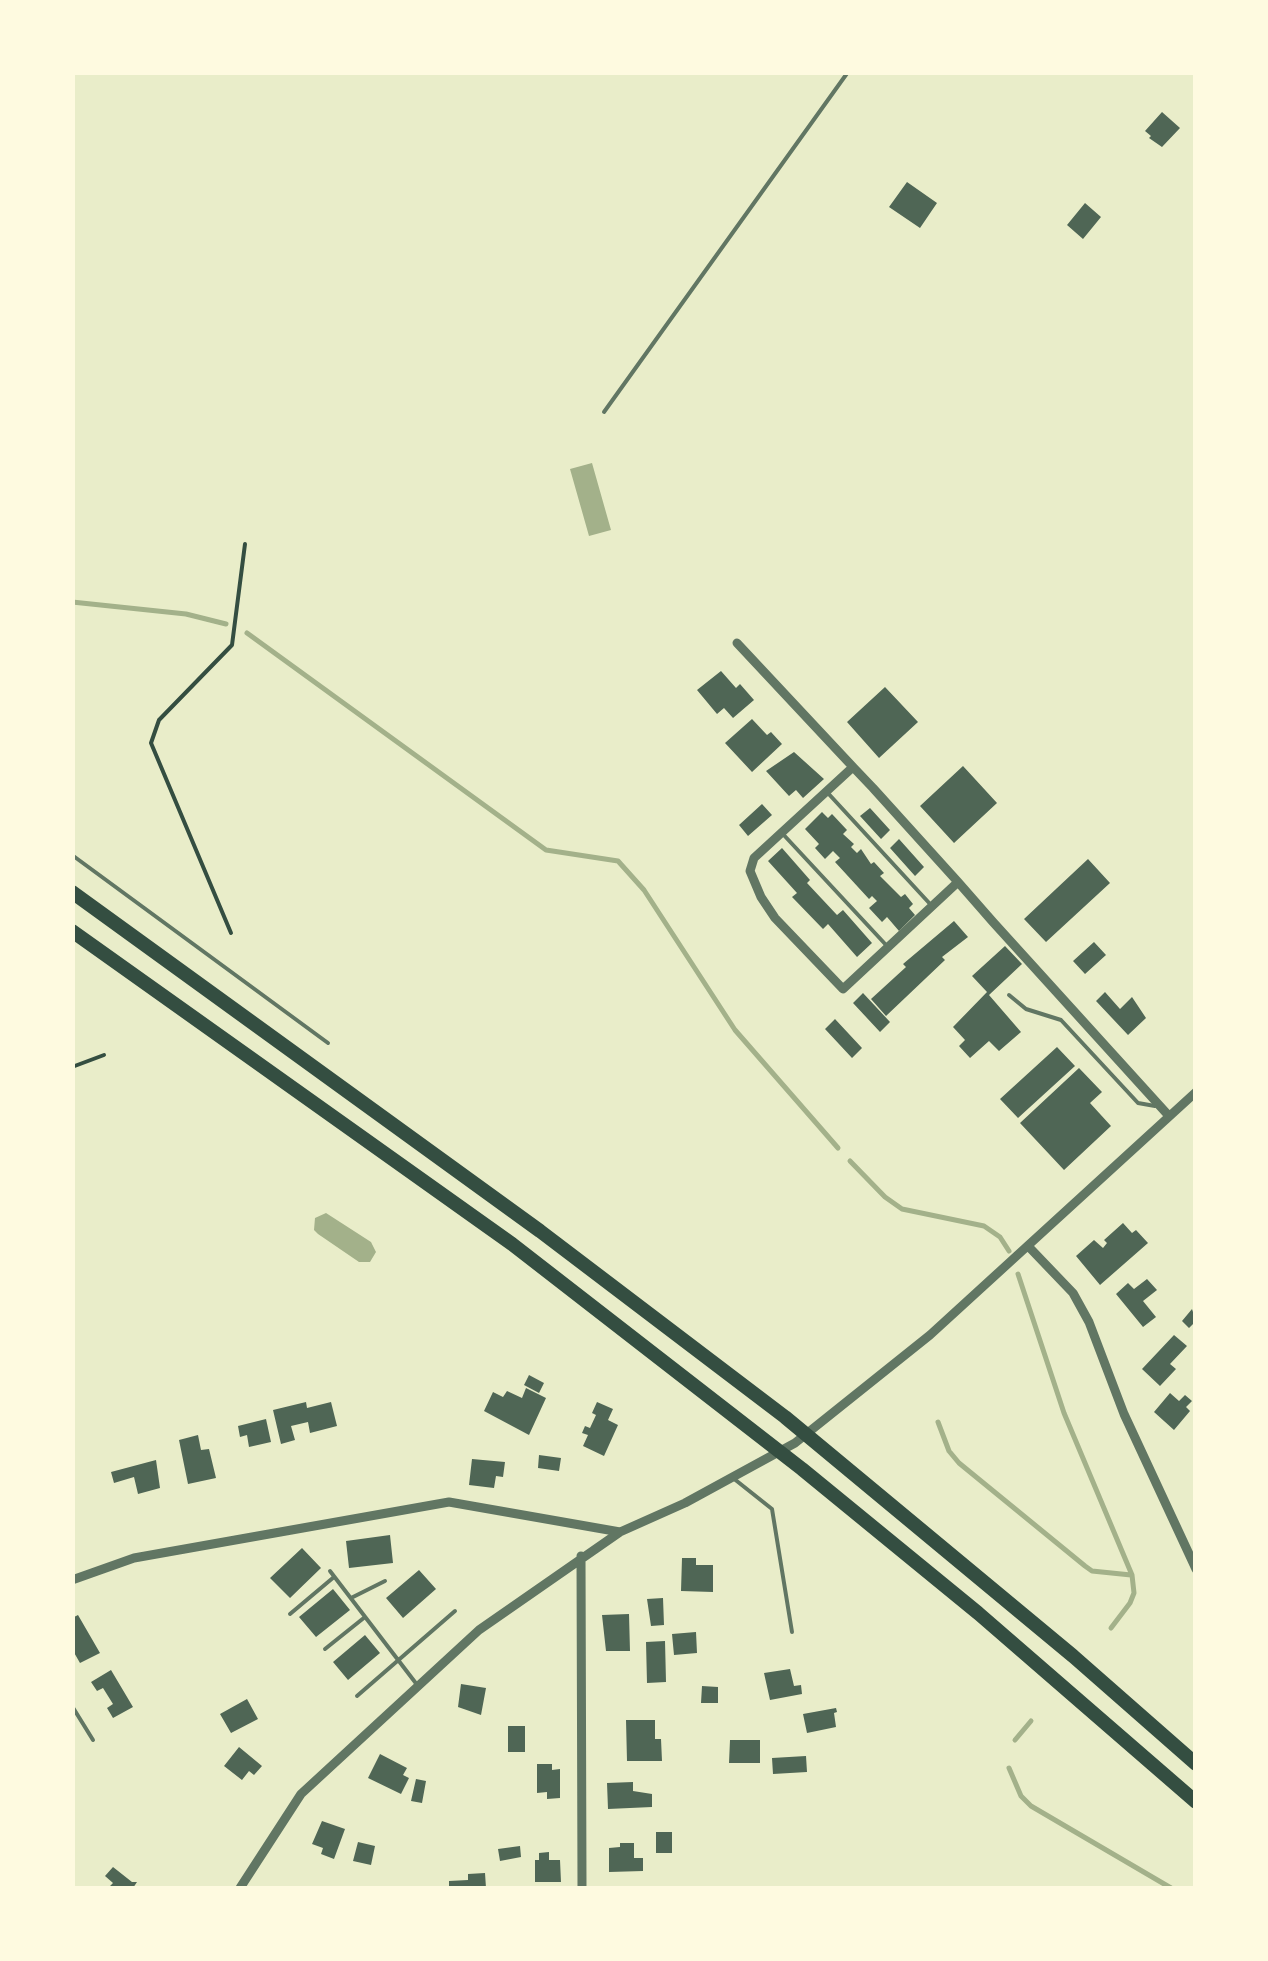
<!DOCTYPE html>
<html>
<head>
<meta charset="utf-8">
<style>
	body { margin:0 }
	#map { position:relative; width:1268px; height:1961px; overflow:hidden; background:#e9edc9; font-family:Cabin,sans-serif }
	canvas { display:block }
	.frame { position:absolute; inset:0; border:75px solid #fefae0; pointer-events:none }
</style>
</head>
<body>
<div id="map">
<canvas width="1268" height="1961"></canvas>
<div class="frame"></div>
</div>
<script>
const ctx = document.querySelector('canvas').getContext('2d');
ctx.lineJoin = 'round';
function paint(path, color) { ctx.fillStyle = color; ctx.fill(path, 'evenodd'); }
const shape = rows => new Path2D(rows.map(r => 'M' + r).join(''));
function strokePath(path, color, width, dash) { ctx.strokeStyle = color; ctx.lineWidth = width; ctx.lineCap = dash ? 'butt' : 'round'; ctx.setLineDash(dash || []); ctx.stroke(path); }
const water = shape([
	[592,463,611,530,589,536,570,469],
	[326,1213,371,1242,376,1252,370,1262,359,1262,318,1234,314,1230,315,1218]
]);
const stream = shape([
	[72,602,186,614,226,624],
	[247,633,546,850,618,861,644,890,735,1030,838,1148],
	[850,1161,885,1197,902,1209,984,1226,1000,1237,1009,1251],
	[1018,1274,1064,1413,1132,1575,1134,1593,1130,1603,1111,1628],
	[938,1422,949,1451,959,1463,1085,1566,1092,1571,1131,1575],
	[1015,1740,1031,1721],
	[1009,1768,1021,1796,1031,1806,1171,1888]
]);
const building = shape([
	[1162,112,1180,128,1162,147,1149,138,1151,136,1145,131],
	[907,182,937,203,920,228,889,207],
	[1085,203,1101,217,1083,239,1067,225],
	[721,671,736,688,740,684,754,700,733,718,724,708,717,714,697,690],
	[885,687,918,722,879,758,847,722],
	[752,719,767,735,771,732,782,744,752,772,725,743],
	[794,752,824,779,803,798,796,790,789,796,766,771],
	[963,766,997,803,954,843,920,806],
	[762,804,772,815,748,836,739,825],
	[870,808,890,830,881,839,860,816],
	[822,812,828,818,832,814,847,830,843,834,854,844,851,847,857,853,861,849,871,864,874,862,884,873,880,876,901,897,905,894,913,904,909,908,915,915,899,931,887,917,882,922,869,908,877,901,872,896,869,899,835,862,840,858,833,851,825,859,815,848,819,844,805,829],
	[899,839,924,867,915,876,890,848],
	[782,848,810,880,807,883,837,915,843,910,872,943,857,957,828,924,823,929,792,897,797,893,768,861],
	[1088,859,1110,883,1046,942,1024,919],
	[954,921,968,937,942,957,945,960,886,1016,871,999,906,967,903,964],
	[1094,942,1106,955,1085,974,1073,961],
	[1005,946,1022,964,989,995,1021,1032,999,1051,989,1041,970,1058,959,1046,965,1040,953,1027,987,992,972,976],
	[1105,992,1120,1009,1132,997,1146,1018,1128,1035,1096,1001],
	[863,993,890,1022,880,1032,853,1003],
	[835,1019,862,1048,852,1058,825,1029],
	[1057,1047,1075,1066,1018,1118,1000,1099],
	[1079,1068,1102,1092,1090,1103,1111,1126,1064,1170,1020,1123],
	[1123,1223,1132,1233,1136,1230,1148,1243,1100,1285,1076,1256,1094,1240,1103,1248,1107,1243,1104,1240],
	[1147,1279,1157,1290,1143,1301,1156,1317,1143,1327,1116,1294,1128,1283,1134,1289],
	[1192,1309,1196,1321,1189,1328,1182,1321],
	[1174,1335,1187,1346,1170,1364,1176,1369,1160,1386,1142,1369],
	[529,1375,544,1383,539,1393,524,1385],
	[526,1388,546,1398,529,1435,484,1411,493,1392,503,1397,507,1391,522,1398],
	[1170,1393,1179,1401,1185,1395,1192,1401,1186,1407,1190,1411,1174,1430,1154,1412],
	[306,1402,307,1408,331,1402,337,1426,310,1433,308,1422,291,1426,295,1440,281,1444,273,1410],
	[597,1402,613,1409,608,1420,618,1425,604,1456,583,1446,588,1435,582,1433,585,1426,590,1428,596,1415,592,1413],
	[266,1419,271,1442,249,1447,247,1435,240,1437,238,1426],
	[198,1435,201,1450,209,1449,216,1478,188,1484,179,1440],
	[539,1455,561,1458,559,1471,538,1468],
	[472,1459,505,1462,503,1477,496,1476,494,1488,469,1485],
	[156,1460,160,1488,138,1494,134,1477,114,1483,111,1472],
	[390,1535,393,1563,349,1568,346,1541],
	[302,1548,321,1568,290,1598,270,1578],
	[682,1558,696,1558,696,1565,713,1565,713,1592,681,1591],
	[419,1570,436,1589,403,1618,386,1598],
	[333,1589,350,1610,316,1637,299,1617],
	[663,1598,664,1625,651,1626,647,1599],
	[629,1614,630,1651,606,1651,602,1615],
	[78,1615,100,1653,80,1663,72,1649,72,1618],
	[696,1632,697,1653,674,1655,672,1634],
	[365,1635,380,1653,348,1680,333,1662],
	[665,1641,666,1682,647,1683,646,1642],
	[790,1669,794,1686,801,1685,802,1694,770,1700,764,1673],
	[111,1670,133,1707,113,1718,107,1708,113,1704,103,1688,97,1691,91,1682],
	[461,1684,486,1688,481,1715,458,1707],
	[702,1686,718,1687,718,1703,701,1703],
	[247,1699,258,1719,231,1733,220,1714],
	[836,1708,837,1712,834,1713,836,1727,807,1733,803,1714],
	[626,1720,655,1720,655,1739,661,1739,662,1761,627,1761],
	[508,1726,525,1726,525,1752,508,1752],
	[730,1740,760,1740,760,1763,729,1763],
	[239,1747,262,1766,254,1775,249,1771,242,1780,224,1766],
	[380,1754,407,1768,403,1775,409,1778,401,1794,368,1778],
	[806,1756,807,1772,773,1774,772,1758],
	[537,1764,552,1764,552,1770,560,1769,560,1798,547,1799,547,1792,537,1793],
	[416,1779,426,1781,422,1803,411,1801],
	[633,1782,633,1791,652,1794,652,1807,608,1809,607,1783],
	[322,1821,345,1829,334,1859,321,1854,323,1848,312,1844],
	[656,1832,672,1832,672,1853,656,1853],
	[358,1842,375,1846,371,1865,353,1861],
	[620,1843,634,1843,634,1858,643,1858,643,1871,609,1872,609,1848,620,1847],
	[520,1846,521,1857,500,1861,498,1849],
	[549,1852,549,1860,560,1860,561,1882,535,1882,535,1860,539,1860,539,1853],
	[113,1867,132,1882,137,1882,133,1888,108,1888,113,1883,105,1876],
	[485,1873,486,1888,449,1888,449,1881,468,1880,468,1874]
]);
const path = shape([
	[231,933,151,743,159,720,232,645,245,544],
	[72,1067,104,1055]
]);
const service = shape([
	[604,412,848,72],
	[826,791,931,905],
	[781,832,887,946],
	[72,855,328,1043],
	[1009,995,1026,1009,1061,1020,1138,1103,1155,1106],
	[733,1478,772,1509,792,1632],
	[330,1571,418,1686],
	[351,1598,385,1581],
	[290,1614,334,1577],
	[325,1649,365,1617],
	[357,1696,455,1611],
	[72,1706,93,1740]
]);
const minor = shape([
	[737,643,853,767],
	[958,882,843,989,775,918,761,897,750,871,754,858,853,767,873,788,958,882,993,922,1169,1116],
	[1028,1246,1073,1293,1089,1322,1124,1414,1196,1569],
	[581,1556,582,1888],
	[72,1580,134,1558,449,1502,620,1532],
	[240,1888,301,1794,479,1630,620,1532,685,1503,795,1443,930,1335,1196,1092]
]);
const primary = shape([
	[72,892,540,1231,785,1417,1073,1656,1196,1764],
	[72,931,512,1244,802,1469,978,1613,1196,1802]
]);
paint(water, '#a3b18a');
strokePath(stream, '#a3b18a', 5);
paint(building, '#4f6655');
strokePath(path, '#344e41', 4);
strokePath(service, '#617663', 4);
strokePath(minor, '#617663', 9);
strokePath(primary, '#344e41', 14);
</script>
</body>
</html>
